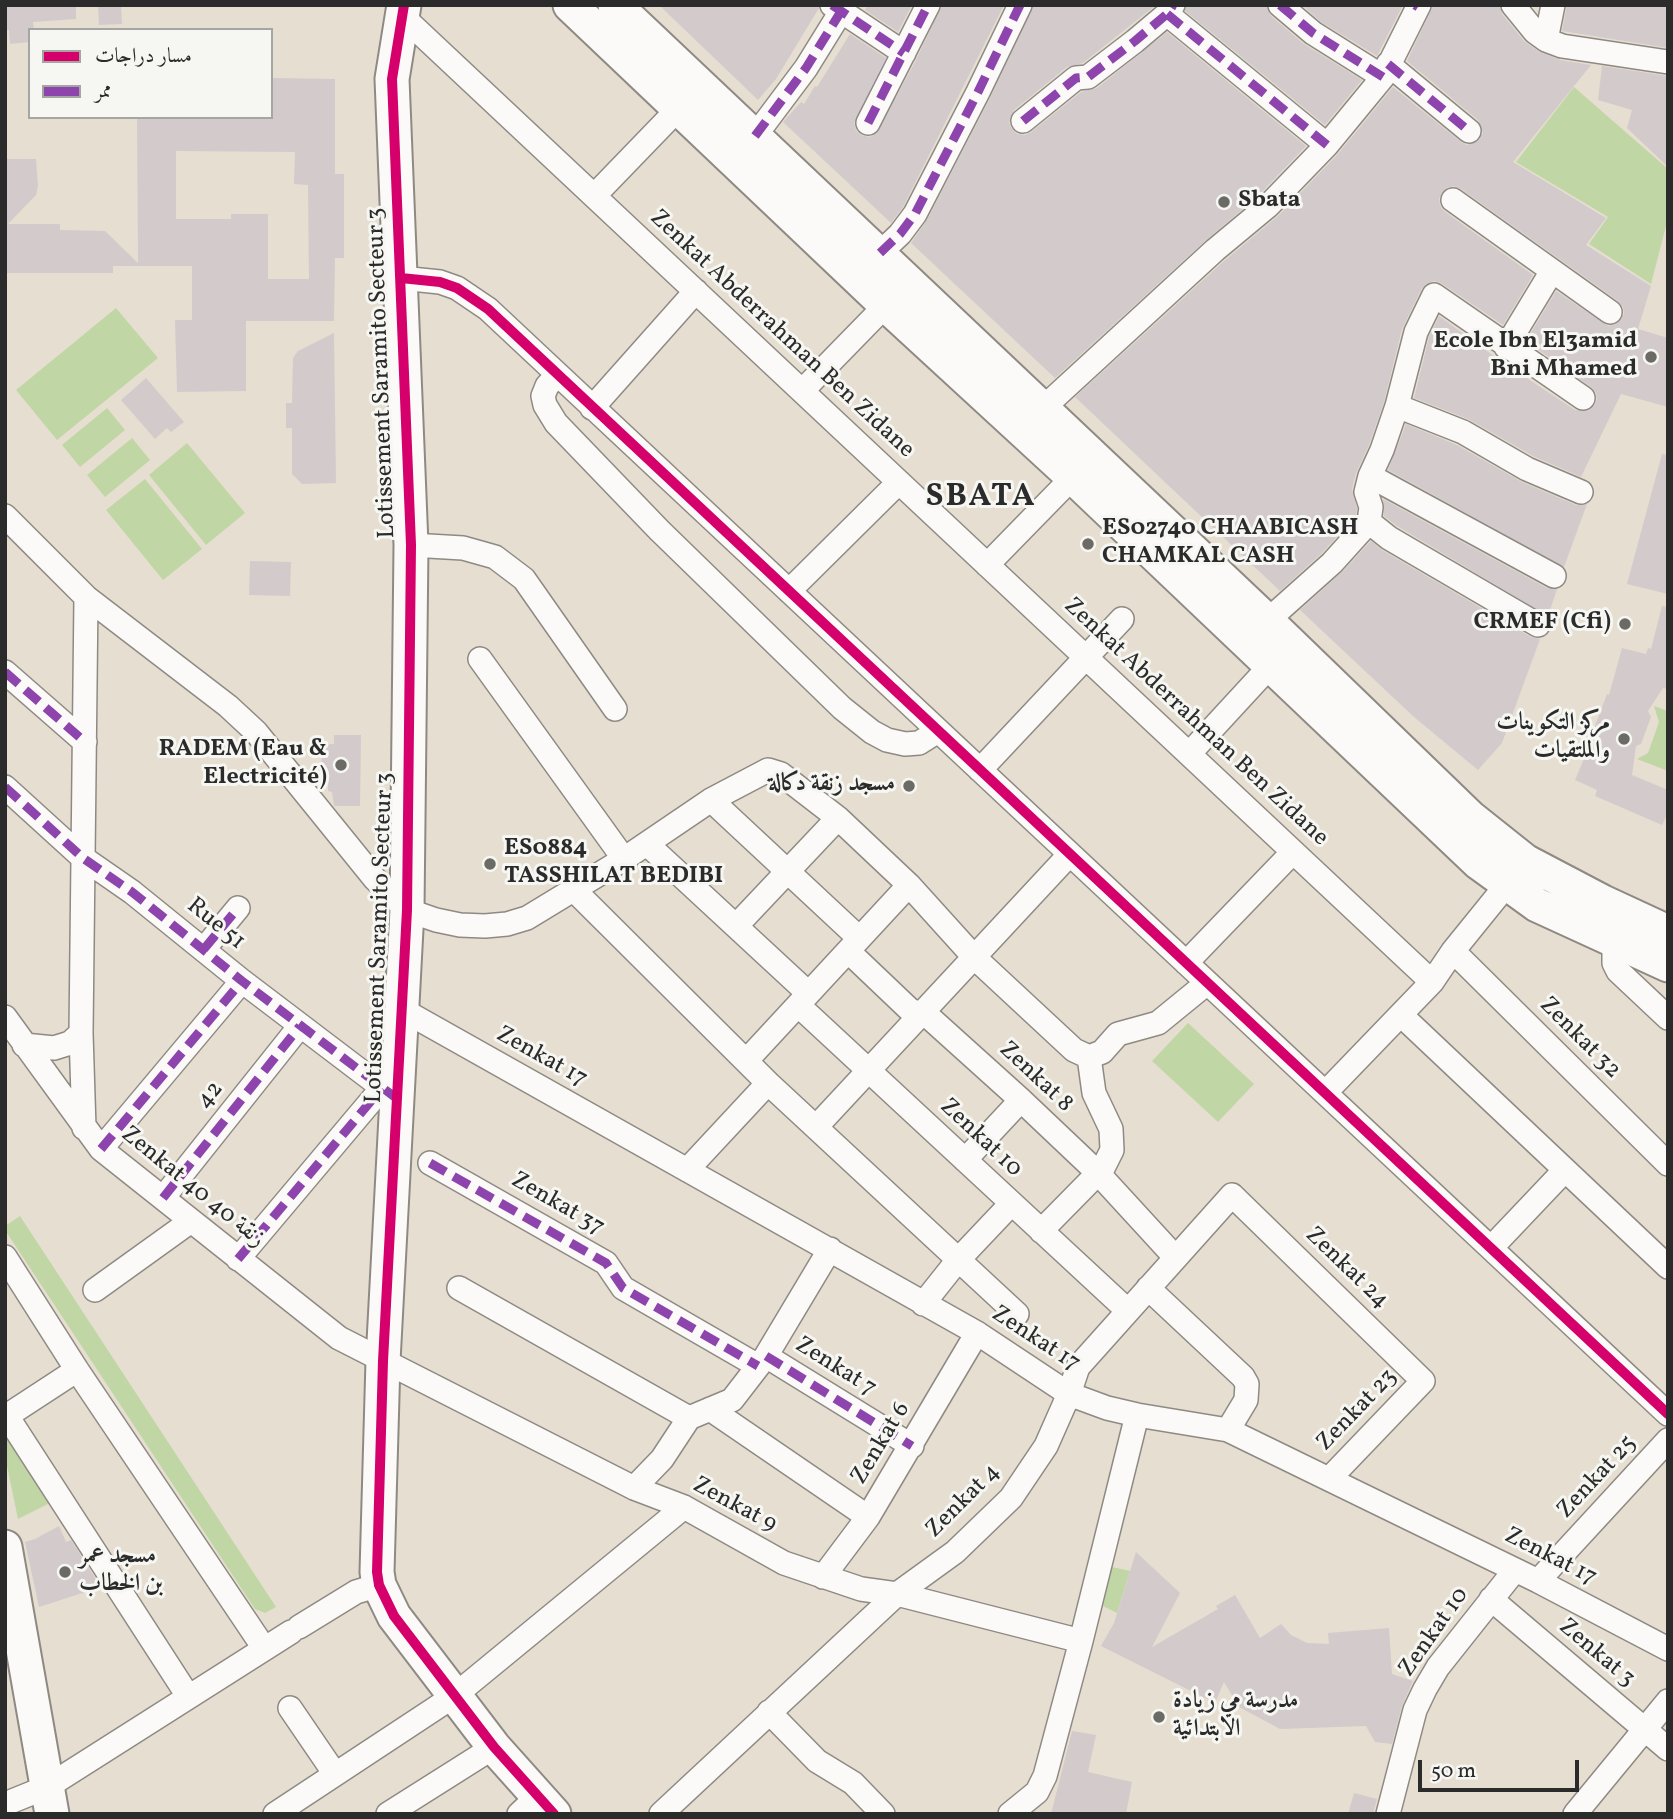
<!DOCTYPE html>
<html>
<head>
<meta charset="utf-8">
<style>
	body { margin:0 }
	#map { position:relative; width:1673px; height:1819px; overflow:hidden; background:#e6ded0; font-family:Vollkorn,Amiri,serif }
	canvas { display:block }
	.frame { position:absolute; inset:0; border:7px solid #2b2b2b; pointer-events:none }
	.legend { position:absolute; left:28px; top:28px; width:245px; height:91px; box-sizing:border-box; background:#f6f6f2; border:2px solid #a5a5a2; margin:0; padding:9px 12px; list-style:none; font-size:21px; color:#2b2b2b }
	.legend li { display:flex; align-items:center; gap:14px; height:35px }
	.legend b { width:35px; border:2px solid #a5a5a2 }
	.scale { position:absolute; left:1418px; top:1760px; width:161px; height:32px; box-sizing:border-box; border:4px solid #2b2b2b; border-top:0; padding-left:9px; font-size:21px; line-height:24px; white-space:nowrap; color:#2b2b2b; -webkit-text-stroke:5px #f6f6f2; paint-order:stroke }
</style>
</head>
<body>
<div id="map">
<canvas width="1673" height="1819"></canvas>
<div class="frame"></div>
<ul class="legend">
<li><b style="height:9px;background:#d6006c"></b>مسار دراجات</li>
<li><b style="height:9px;background:#8e44ad"></b>ممر</li>
</ul>
<div class="scale">50 m</div>
</div>
<script>
const ctx = document.querySelector('canvas').getContext('2d');
ctx.lineJoin = 'round';
function paint(path, color) { ctx.fillStyle = color; ctx.fill(path, 'evenodd'); }
const shape = rows => new Path2D(rows.map(r => 'M' + r).join(''));
function strokePath(path, color, width, dash) { ctx.strokeStyle = color; ctx.lineWidth = width; ctx.lineCap = dash ? 'butt' : 'round'; ctx.setLineDash(dash || []); ctx.stroke(path); }
function drawText(font, color, halo, rows, align = 'center') {
  ctx.font = font + ' Vollkorn,Amiri,serif'; ctx.lineWidth = 6; ctx.setLineDash([]); ctx.textBaseline = 'middle'; ctx.strokeStyle = halo; ctx.fillStyle = color; for (const [text, x, y, turn = 0] of rows) {
    ctx.save(); ctx.translate(x, y); ctx.rotate((+turn || 0) * Math.PI / 180); ctx.textAlign = isNaN(turn) ? turn : align; if (halo) ctx.strokeText(text, 0, 0); ctx.fillText(text, 0, 0); ctx.restore();
  }
}
const green = shape([
	[1574,87,1668,169,1668,218,1651,284,1589,244,1608,217,1516,162],
	[116,308,158,358,57,440,16,390],
	[107,408,125,430,80,467,62,445],
	[132,438,150,460,105,497,87,475],
	[187,443,245,513,206,545,149,475],
	[145,479,202,549,163,580,106,510],
	[1654,706,1668,711,1668,771,1637,759,1648,753,1659,722],
	[1188,1023,1254,1084,1218,1122,1152,1061],
	[20,1216,276,1607,265,1613,255,1609,5,1230,5,1226],
	[5,1433,50,1503,18,1519,5,1456],
	[1112,1567,1130,1571,1117,1613,1103,1606]
]);
const building = shape([
	[5,5,76,5,76,19,33,22,34,30,30,30,30,42,10,44,9,30,5,30],
	[98,5,121,5,122,24,99,25],
	[659,5,818,5,819,8,776,79,758,100],
	[868,5,912,5,898,32,865,10],
	[942,5,1004,5,903,207,891,223,783,122,801,102,804,104,815,86,817,87,850,34,886,58,854,123,856,130,861,135,869,137,876,134,916,60],
	[1034,5,1156,5,1083,63,1067,67,1014,110,1009,123,1012,129,1017,134,1025,135,1031,132,1081,92,1097,88,1167,32,1306,146,1258,196,1206,240,1055,378,911,243,927,220,990,98],
	[1187,5,1266,5,1271,16,1304,44,1362,80,1325,125,1185,11],
	[1302,5,1403,5,1377,56,1321,22],
	[1433,5,1499,5,1502,14,1524,41,1538,51,1560,60,1591,65,1513,162,1606,218,1586,245,1651,286,1638,329,1668,338,1668,407,1621,394,1581,477,1533,456,1468,419,1414,398,1429,337,1439,316,1498,359,1575,410,1588,411,1594,406,1597,400,1596,393,1591,387,1526,341,1556,291,1608,326,1616,324,1624,314,1623,307,1618,301,1461,189,1454,186,1447,188,1439,198,1440,205,1444,211,1533,275,1503,325,1441,283,1434,281,1426,284,1422,288,1402,329,1384,402,1369,445,1356,473,1352,489,1357,508,1356,516,1322,553,1280,591,1075,397,1224,261,1278,216,1337,155,1393,87,1461,142,1467,145,1479,140,1483,133,1478,120,1407,61],
	[1567,5,1668,5,1668,48,1562,31],
	[1602,66,1668,76,1668,167,1627,128,1632,110,1598,100],
	[271,78,335,79,335,174,344,174,344,258,335,258,334,321,246,321,246,391,177,392,175,320,192,320,192,266,113,266,113,273,5,273,5,159,36,159,38,186,36,195,8,224,60,224,60,230,105,231,138,263,137,117,271,117],
	[176,151,295,152,294,184,308,185,309,279,268,279,268,214,231,214,231,219,176,219],
	[334,333,336,483,302,484,292,474,292,428,286,428,286,403,292,403,293,358,298,351],
	[146,378,184,422,171,432,167,428,155,439,121,400],
	[1406,424,1457,445,1522,482,1576,505,1587,504,1564,567,1388,470],
	[1662,454,1668,455,1668,594,1627,584],
	[1383,499,1547,588,1557,589,1548,616,1397,526,1384,516],
	[1371,541,1382,550,1531,637,1540,639,1502,743,1478,770,1414,717,1300,610,1341,573],
	[250,561,291,562,290,596,249,595],
	[1662,606,1668,607,1668,689,1663,688,1648,711,1651,717,1641,744,1636,746,1632,775,1668,790,1668,813,1662,825,1595,796,1597,790,1575,780,1594,735,1592,734,1607,694,1609,695,1622,648,1646,654,1648,648,1651,649],
	[334,735,361,735,360,806,334,806,332,792,328,791,328,785,321,785,322,744,334,744],
	[59,1526,66,1542,71,1540,101,1587,39,1607,25,1542,35,1539],
	[1136,1552,1180,1593,1152,1647,1218,1609,1216,1606,1235,1595,1260,1638,1281,1624,1291,1635,1307,1643,1329,1644,1328,1633,1389,1628,1392,1674,1413,1681,1402,1706,1392,1744,1375,1742,1366,1726,1280,1729,1239,1707,1224,1682,1215,1703,1101,1646,1114,1623],
	[1072,1731,1096,1735,1088,1772,1132,1782,1126,1814,1051,1814],
	[1354,1793,1377,1799,1373,1814,1348,1814]
]);
const street = shape([
	[832,5,904,53],
	[1280,5,1313,33,1383,77],
	[1513,5,1535,32,1546,40],
	[1553,5,1546,40,1562,46,1668,62],
	[1167,14,1327,145],
	[401,15,1432,982],
	[1388,64,1469,131],
	[1023,121,1076,78,1088,77,1135,41,1167,14,1173,5],
	[868,123,928,5],
	[755,136,806,68,845,5],
	[594,196,679,108],
	[1453,200,1610,312],
	[880,253,900,234,915,214,978,92,1020,5],
	[401,278,440,282,457,288,488,309,1668,1414],
	[1506,347,1552,271],
	[557,375,547,386,543,396,545,405,556,423,659,530,842,708,872,732,887,740,905,744,919,743,938,731],
	[802,391,886,305],
	[1397,406,1463,432,1527,469,1581,492],
	[592,408,696,291],
	[1042,409,1215,250,1268,206,1327,145,1383,77,1419,5],
	[1370,476,1554,576],
	[5,516,86,597,228,706,256,732,375,879,407,910,436,920,460,925,485,926,507,924,527,918,624,859,711,800,768,770,781,774,838,818,909,885,975,958,1074,1050,1089,1057,1102,1052,1118,1034,1158,1023,1207,983],
	[1369,522,1389,538,1538,625],
	[411,545,463,548,495,557,524,579,615,709],
	[987,565,1073,477],
	[789,591,899,482],
	[1267,621,1332,563,1369,522,1371,507,1366,492,1370,476,1382,450,1397,406,1416,332,1434,295,1583,398],
	[480,659,624,859],
	[5,672,85,742],
	[1189,754,1271,665],
	[980,770,1122,619],
	[5,787,83,858,132,892,242,981,396,1098],
	[711,800,859,938],
	[647,844,808,993],
	[574,890,768,1083,1017,1314],
	[736,926,838,818],
	[1614,942,1614,963,1618,971,1668,1018],
	[204,949,238,908],
	[848,951,910,1010,930,1018,1021,1100,1097,1172,1175,1257],
	[1453,951,1668,1164],
	[1186,963,1293,852],
	[798,1005,1127,1310],
	[401,1009,977,1333,1069,1394,1107,1408,1137,1415,1228,1430,1538,1581,1668,1649],
	[1401,1015,1668,1267],
	[5,1017,101,1149,339,1338,634,1488,684,1507,784,1563,861,1589,897,1594,1081,1641],
	[24,1045,54,1048,70,1043,81,1033],
	[747,1060,909,885],
	[1325,1093,1432,982,1453,951,1517,872],
	[816,1127,1070,854],
	[84,1128,81,1033,86,597],
	[101,1149,242,981],
	[965,1160,1021,1100],
	[430,1163,606,1263,623,1288,758,1366],
	[687,1170,768,1083],
	[163,1198,300,1026],
	[1041,1231,1103,1168,1112,1150,1111,1129,1094,1093,1089,1057],
	[1491,1248,1565,1170],
	[5,1257,77,1370,264,1648],
	[238,1259,382,1088],
	[459,1288,689,1418],
	[1148,1288,1243,1377,1247,1384,1246,1400,1228,1430],
	[95,1290,191,1221],
	[923,1304,958,1260,1011,1204],
	[766,1356,912,1446],
	[710,1409,868,1517],
	[7,1416,188,1696],
	[5,1417,77,1370],
	[634,1488,662,1459,689,1418,732,1400,766,1356,830,1249],
	[823,1577,868,1517,977,1333],
	[1538,1581,1668,1440],
	[1491,1599,1668,1749],
	[299,1627,356,1592,379,1585],
	[290,1708,335,1774],
	[769,1712,817,1761,853,1783,883,1814],
	[5,1804,47,1787,291,1632],
	[275,1814,454,1696,684,1507],
	[388,1814,494,1747],
	[519,1814,537,1797],
	[661,1814,897,1594,955,1552,1011,1498,1046,1446,1069,1394,1078,1367,1232,1195,1423,1381,1330,1478],
	[1010,1814,1037,1792,1045,1776,1081,1641,1137,1415],
	[1388,1814,1415,1710,1425,1689,1438,1667,1515,1570],
	[1575,1814,1668,1701]
]);
const secondary = shape([
	[404,5,392,79,411,545,407,910,383,1361,377,1572,379,1585,394,1616,494,1747,554,1814],
	[570,5,886,305,1073,477,1479,863,1537,905,1668,965],
	[615,5,1267,621,1471,818,1525,861,1603,902,1668,932],
	[5,1547,52,1814]
]);
const quiet = shape([
	[832,5,904,53],
	[1280,5,1313,33,1383,77],
	[1415,5,1418,7],
	[1167,14,1327,145],
	[1388,64,1469,131],
	[1023,121,1076,78,1088,77,1135,41,1167,14,1173,5],
	[868,123,928,5],
	[755,136,806,68,845,5],
	[880,253,900,234,915,214,978,92,1020,5],
	[5,672,85,742],
	[5,787,83,858,132,892,242,981,396,1098],
	[204,949,238,908],
	[101,1149,242,981],
	[430,1163,606,1263,623,1288,758,1366],
	[163,1198,300,1026],
	[238,1259,382,1088],
	[766,1356,912,1446]
]);
const cycleway = shape([
	[404,5,392,79,411,545,407,910,383,1361,377,1572,379,1585,394,1616,494,1747,554,1814],
	[401,278,440,282,457,288,488,309,1668,1414]
]);
const markers = [
	[1224,202,7,"#6c6a65"],
	[1651,357,7,"#6c6a65"],
	[1088,544,7,"#6c6a65"],
	[1625,624,7,"#6c6a65"],
	[1624,739,7,"#6c6a65"],
	[341,765,7,"#6c6a65"],
	[909,786,7,"#6c6a65"],
	[490,864,7,"#6c6a65"],
	[65,1572,7,"#6c6a65"],
	[1159,1717,7,"#6c6a65"]
];
const poiNames = [
	["Sbata",1238,202],
	["Ecole Ibn El3amid",1637,343,"right"],
	["Bni Mhamed",1637,371,"right"],
	["ES02740 CHAABICASH",1102,530],
	["CHAMKAL CASH",1102,558],
	["CRMEF (Cfi)",1611,624,"right"],
	["مركز التكوينات",1610,725,"right"],
	["والملتقيات",1610,753,"right"],
	["RADEM (Eau &",327,751,"right"],
	["Electricité)",327,779,"right"],
	["مسجد زنقة دكالة",895,786,"right"],
	["ES0884",504,850],
	["TASSHILAT BEDIBI",504,878],
	["مسجد عمر",79,1558],
	["بن الخطاب",79,1586],
	["مدرسة مي زيادة",1173,1703],
	["الابتدائية",1173,1731]
];
const streetNames = [
	["Zenkat Abderrahman Ben Zidane",781,335,43],
	["Lotissement Saramito Secteur 3",383,373,-92],
	["Zenkat Abderrahman Ben Zidane",1195,723,43],
	["Rue 51",215,925,39],
	["Lotissement Saramito Secteur 3",381,938,-88],
	["Zenkat 32",1579,1039,45],
	["Zenkat 17",541,1058,29],
	["Zenkat 8",1035,1078,43],
	["42",211,1096,-51],
	["Zenkat 10",980,1139,43],
	["Zenkat 40 زنقة 40",192,1188,39],
	["Zenkat 37",557,1205,30],
	["Zenkat 24",1346,1269,44],
	["Zenkat 17",1035,1340,33],
	["Zenkat 7",835,1368,32],
	["Zenkat 23",1358,1411,-46],
	["Zenkat 6",882,1444,-59],
	["Zenkat 25",1598,1478,-47],
	["Zenkat 4",964,1502,-45],
	["Zenkat 9",734,1506,28],
	["Zenkat 17",1550,1558,27],
	["Zenkat 10",1435,1633,-55],
	["Zenkat 3",1596,1654,40]
];
const districtNames = [
	["SBATA",981,499]
];
paint(green, '#c0d7a5');
paint(building, '#d3cacc');
strokePath(street, '#8e8a83', 26);
strokePath(secondary, '#8e8a83', 37);
strokePath(street, '#fbfaf8', 23);
strokePath(secondary, '#fbfaf8', 33);
strokePath(quiet, '#8e44ad', 9, [18, 9]);
strokePath(cycleway, '#d6006c', 10);
for (const [x, y, r, color] of markers) { const dot = new Path2D(); dot.arc(x, y, r, 0, 2 * Math.PI); ctx.fillStyle = color; ctx.fill(dot); strokePath(dot, '#f6f6f2', 2.5); }
drawText('bold 24px', '#2b2b2b', '#f6f6f2', poiNames, 'left');
drawText('24px', '#2b2b2b', '#f6f6f2', streetNames);
ctx.letterSpacing = '2px';
drawText('bold 32px', '#2b2b2b', '#f6f6f2', districtNames);
ctx.letterSpacing = '0px';
</script>
</body>
</html>
